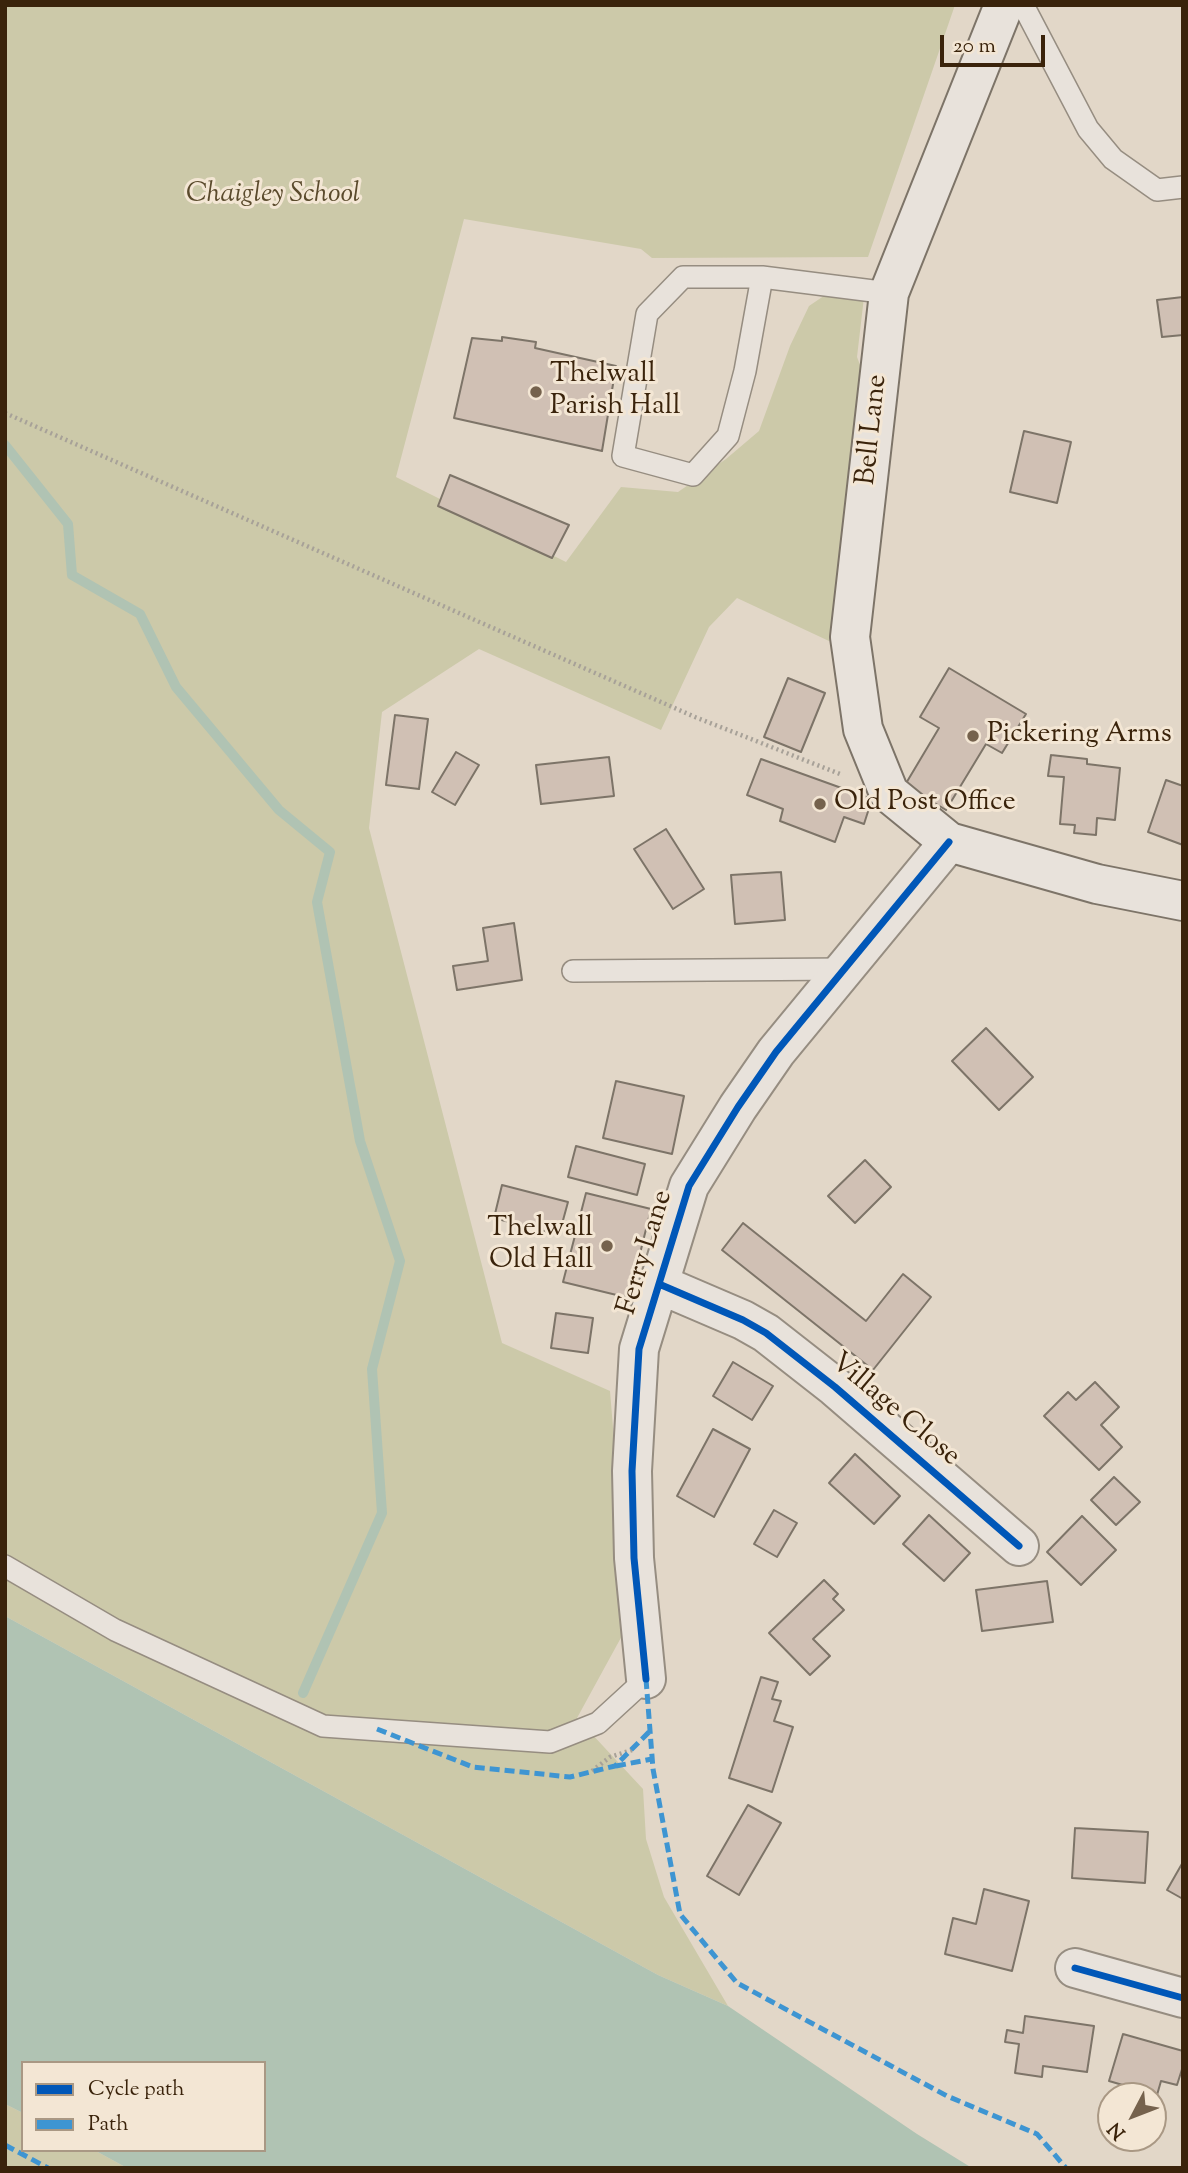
<!DOCTYPE html>
<html>
<head>
<meta charset="utf-8">
<style>
	body { margin:0 }
	#map { position:relative; width:1188px; height:2173px; overflow:hidden; background:#e2d7c8; font-family:"Sorts Mill Goudy",serif }
	canvas { display:block }
	.frame { position:absolute; inset:0; border:7px solid #3a230b; pointer-events:none }
	.legend { position:absolute; left:21px; top:2061px; width:245px; height:91px; box-sizing:border-box; background:#f3e6d4; border:2px solid #a99884; margin:0; padding:9px 12px; list-style:none; font-size:21px; color:#3a230b }
	.legend li { display:flex; align-items:center; gap:14px; height:35px }
	.legend b { width:35px; border:2px solid #a99884 }
	.north { position:absolute; left:1097px; top:2082px; width:70px; height:70px; box-sizing:border-box; background:#f3e6d4; border:2px solid #a99884; border-radius:50%; rotate:228deg; font-size:19px; font-weight:700; line-height:28px; text-align:center; color:#3a230b }
	.north::after { content:''; display:block; margin:auto; width:24px; height:32px; background:#75624d; clip-path:polygon(50% 0,100% 100%,50% 72%,0 100%) }
	.scale { position:absolute; left:940px; top:35px; width:105px; height:32px; box-sizing:border-box; border:4px solid #3a230b; border-top:0; padding-left:9px; font-size:21px; line-height:24px; white-space:nowrap; color:#3a230b; -webkit-text-stroke:5px #f3e6d4; paint-order:stroke }
</style>
</head>
<body>
<div id="map">
<canvas width="1188" height="2173"></canvas>
<div class="frame"></div>
<ul class="legend">
<li><b style="height:9px;background:#0057b8"></b>Cycle path</li>
<li><b style="height:9px;background:#3e95d2"></b>Path</li>
</ul>
<div class="north">N</div>
<div class="scale">20 m</div>
</div>
<script>
const ctx = document.querySelector('canvas').getContext('2d');
ctx.lineJoin = 'round';
function paint(path, color) { ctx.fillStyle = color; ctx.fill(path, 'evenodd'); }
const shape = rows => new Path2D(rows.map(r => 'M' + r).join(''));
function strokePath(path, color, width, dash) { ctx.strokeStyle = color; ctx.lineWidth = width; ctx.lineCap = dash ? 'butt' : 'round'; ctx.setLineDash(dash || []); ctx.stroke(path); }
function drawText(font, color, halo, rows, align = 'center') {
  ctx.font = font + ' "Sorts Mill Goudy",serif'; ctx.lineWidth = 6; ctx.setLineDash([]); ctx.textBaseline = 'middle'; ctx.strokeStyle = halo; ctx.fillStyle = color; for (const [text, x, y, turn = 0] of rows) {
    ctx.save(); ctx.translate(x, y); ctx.rotate((+turn || 0) * Math.PI / 180); ctx.textAlign = isNaN(turn) ? turn : align; if (halo) ctx.strokeText(text, 0, 0); ctx.fillText(text, 0, 0); ctx.restore();
  }
}
const green = shape([
	[5,5,955,5,868,257,652,258,641,249,464,219,396,477,566,562,621,487,678,492,726,459,759,431,790,346,809,306,834,289,864,297,857,357,875,404,870,512,829,641,737,598,709,627,661,730,479,649,382,712,369,828,502,1343,610,1391,629,1623,577,1718,643,1789,646,1839,664,1897,728,2006,658,1975,5,1616],
	[5,2104,23,2113,23,2150,94,2150,127,2168,5,2168]
]);
const water = shape([
	[5,1616,658,1975,728,2006,917,2134,972,2168,127,2168,94,2150,264,2150,264,2063,23,2063,23,2113,5,2104]
]);
const stream = shape([
	[5,445,68,524,72,575,140,614,176,687,279,810,330,852,317,902,360,1141,400,1261,372,1369,382,1513,303,1693]
]);
const building = shape([
	[1183,297,1183,335,1162,337,1157,300,1183,297],
	[502,337,536,342,535,348,616,366,602,451,454,418,472,338,502,341,502,337],
	[1024,431,1071,442,1057,503,1010,492,1024,431],
	[450,475,569,525,552,558,438,506,450,475],
	[949,668,1026,714,1002,753,986,744,946,810,905,785,939,728,920,717,949,668],
	[788,678,825,693,801,752,764,737,788,678],
	[395,715,428,719,419,789,386,785,395,715],
	[456,752,479,765,455,805,432,792,456,752],
	[1051,755,1087,759,1087,764,1120,768,1115,820,1097,818,1096,835,1074,833,1075,825,1060,824,1064,777,1048,776,1051,755],
	[609,757,614,796,541,804,536,765,609,757],
	[761,759,872,799,864,824,844,817,835,842,780,821,783,809,747,795,761,759],
	[1166,780,1183,786,1183,845,1148,832,1166,780],
	[666,829,704,889,673,909,634,849,666,829],
	[781,872,785,920,735,924,731,875,781,872],
	[514,923,522,980,457,990,453,966,488,961,483,928,514,923],
	[986,1028,1033,1077,999,1110,952,1061,986,1028],
	[616,1081,684,1096,672,1154,603,1138,616,1081],
	[576,1146,645,1164,637,1195,568,1177,576,1146],
	[865,1160,891,1187,855,1223,828,1196,865,1160],
	[502,1185,568,1202,559,1235,494,1218,502,1185],
	[586,1193,651,1209,629,1298,563,1282,586,1193],
	[743,1223,866,1321,903,1274,931,1297,873,1370,722,1250,743,1223],
	[556,1313,593,1318,588,1353,551,1348,556,1313],
	[733,1362,773,1386,752,1420,713,1396,733,1362],
	[1095,1382,1119,1407,1101,1425,1122,1447,1099,1470,1044,1416,1068,1392,1076,1400,1095,1382],
	[713,1429,750,1449,714,1517,677,1496,713,1429],
	[855,1454,900,1496,874,1524,829,1483,855,1454],
	[1114,1477,1140,1502,1116,1525,1091,1500,1114,1477],
	[774,1510,797,1523,777,1557,754,1544,774,1510],
	[929,1515,970,1553,944,1581,903,1544,929,1515],
	[1082,1516,1116,1550,1081,1585,1047,1552,1082,1516],
	[824,1580,838,1594,833,1599,844,1610,813,1639,830,1656,810,1675,769,1633,824,1580],
	[1047,1581,1053,1622,982,1631,976,1590,1047,1581],
	[761,1677,778,1682,772,1699,781,1701,774,1721,793,1727,772,1792,729,1778,761,1677],
	[748,1805,781,1823,739,1895,707,1876,748,1805],
	[1075,1828,1148,1832,1145,1883,1072,1878,1075,1828],
	[1183,1862,1183,1899,1167,1890,1183,1862],
	[984,1889,1029,1901,1012,1971,945,1954,953,1918,976,1924,984,1889],
	[1025,2016,1094,2026,1087,2072,1043,2066,1042,2077,1015,2073,1019,2044,1005,2042,1007,2030,1023,2033,1025,2016],
	[1123,2034,1183,2051,1183,2066,1177,2085,1161,2081,1157,2095,1109,2081,1123,2034]
]);
const path = shape([
	[5,413,695,717,840,774],
	[592,1771,610,1757,632,1750]
]);
const service = shape([
	[1023,5,1088,129,1113,159,1157,190,1183,187],
	[762,277,745,371,728,436,693,475,623,456,647,314,683,277,762,277,889,293],
	[573,971,847,969],
	[5,1566,115,1630,323,1726,550,1742,598,1723,646,1679]
]);
const minor = shape([
	[659,1284,743,1320,766,1333,835,1387,1019,1546],
	[646,1679,634,1558,632,1471,639,1349,689,1186,738,1107,776,1052,949,842],
	[1075,1968,1183,1998]
]);
const secondary = shape([
	[1004,5,889,293,850,637,863,729,889,793,949,842,1097,884,1183,901]
]);
const quiet = shape([
	[646,1679,653,1769,680,1914,737,1983,947,2096,1037,2134,1066,2168],
	[377,1729,473,1767,570,1777,615,1766,649,1732],
	[616,1766,652,1759],
	[5,2145,48,2168]
]);
const cycleway = shape([
	[659,1284,743,1320,766,1333,835,1387,1019,1546],
	[646,1679,634,1558,632,1471,639,1349,689,1186,738,1107,776,1052,949,842],
	[1075,1968,1183,1998]
]);
const markers = [
	[536,392,7,"#75624d"],
	[973,736,7,"#75624d"],
	[820,804,7,"#75624d"],
	[607,1246,7,"#75624d"]
];
const parkNames = [
	["Chaigley School",273,196]
];
const poiNames = [
	["Thelwall",550,376],
	["Parish Hall",550,408],
	["Pickering Arms",987,736],
	["Old Post Office",834,804],
	["Thelwall",593,1230,"right"],
	["Old Hall",593,1262,"right"]
];
const streetNames = [
	["Bell Lane",874,430,-84],
	["Ferry Lane",647,1253,-73],
	["Village Close",894,1411,40]
];
paint(green, '#ccc9a9');
paint(water, '#b0c3b3');
strokePath(stream, '#b0c3b3', 10);
paint(building, '#d0c0b4');
strokePath(building, '#7d7468', 2);
strokePath(service, '#968d81', 24);
strokePath(minor, '#968d81', 42);
strokePath(secondary, '#7d7468', 42);
strokePath(path, '#a7a198', 4.5, [2, 3.5]);
strokePath(service, '#e8e2db', 21);
strokePath(minor, '#e8e2db', 38);
strokePath(secondary, '#e8e2db', 38);
strokePath(quiet, '#3e95d2', 5, [10, 5]);
strokePath(cycleway, '#0057b8', 7);
for (const [x, y, r, color] of markers) { const dot = new Path2D(); dot.arc(x, y, r, 0, 2 * Math.PI); ctx.fillStyle = color; ctx.fill(dot); strokePath(dot, '#f3e6d4', 2.5); }
drawText('italic 28px', '#5a4a2c', '#f3e6d4', parkNames);
drawText('28px', '#3a230b', '#f3e6d4', poiNames, 'left');
drawText('28px', '#3a230b', '#f3e6d4', streetNames);
</script>
</body>
</html>
